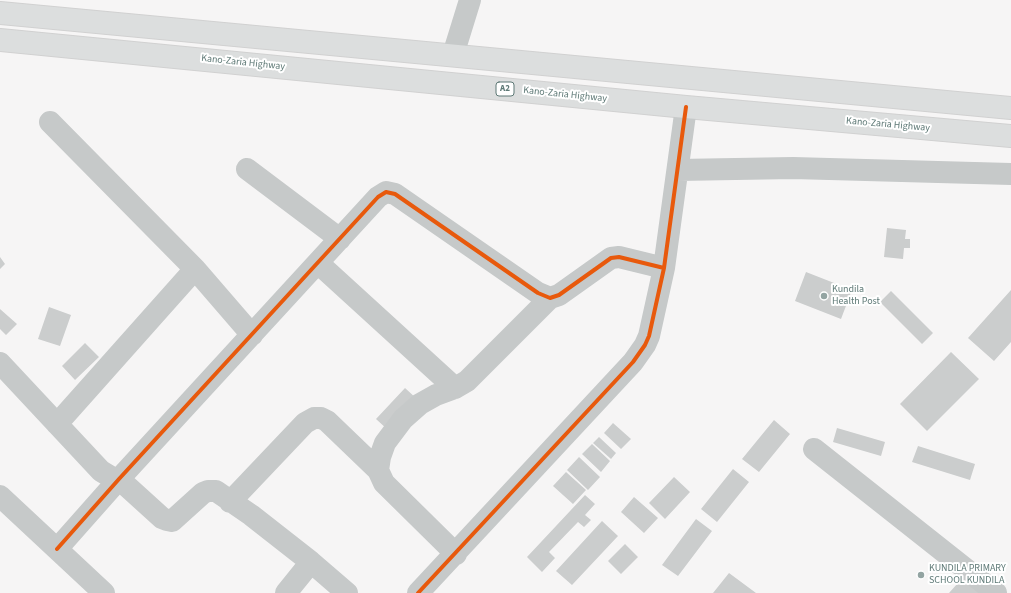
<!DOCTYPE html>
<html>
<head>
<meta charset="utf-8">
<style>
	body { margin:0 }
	canvas { display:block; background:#f6f5f5 }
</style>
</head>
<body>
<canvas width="1011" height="593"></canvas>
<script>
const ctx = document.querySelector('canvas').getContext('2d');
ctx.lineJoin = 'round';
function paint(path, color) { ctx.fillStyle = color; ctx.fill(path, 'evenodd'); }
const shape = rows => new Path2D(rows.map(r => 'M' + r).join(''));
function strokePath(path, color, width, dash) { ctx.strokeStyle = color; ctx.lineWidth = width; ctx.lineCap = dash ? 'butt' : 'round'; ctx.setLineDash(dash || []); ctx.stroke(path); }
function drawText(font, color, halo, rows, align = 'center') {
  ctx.font = font + ' "Source Sans 3",sans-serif'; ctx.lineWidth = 4; ctx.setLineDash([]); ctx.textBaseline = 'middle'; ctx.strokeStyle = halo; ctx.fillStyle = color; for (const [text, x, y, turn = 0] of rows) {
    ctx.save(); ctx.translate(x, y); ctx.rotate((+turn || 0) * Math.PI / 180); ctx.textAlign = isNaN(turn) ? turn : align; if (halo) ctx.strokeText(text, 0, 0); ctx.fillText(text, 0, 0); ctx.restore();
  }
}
const building = shape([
	[887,228,906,230,905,239,910,239,910,248,904,248,903,259,884,257],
	[0,257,5,264,0,269],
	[806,272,852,290,841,319,795,301],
	[1011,290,1011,342,994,361,968,338],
	[891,291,933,333,922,344,880,302],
	[49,307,71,315,60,346,38,339],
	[0,309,17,324,6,335,0,329],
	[85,343,99,357,75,380,62,366],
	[951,352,979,379,927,431,900,404],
	[405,388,417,399,388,430,376,419],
	[774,420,790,434,759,472,742,459],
	[613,423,631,439,621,449,604,433],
	[837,428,885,442,881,456,833,442],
	[599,437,616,453,611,459,593,443],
	[592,444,610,461,601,472,582,454],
	[918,446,975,464,970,480,912,462],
	[579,457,600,477,588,490,567,470],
	[733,469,749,482,717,522,701,509],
	[566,472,586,490,573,504,553,486],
	[674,477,690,492,665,519,649,503],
	[585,495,595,504,585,515,591,520,584,527,578,522,549,552,555,558,542,572,527,557],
	[634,497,658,518,644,533,621,512],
	[696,519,712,531,678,576,662,565],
	[602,521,618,536,572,585,556,571],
	[625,544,638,557,621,574,608,561],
	[729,573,756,593,713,593],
	[966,574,984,593,949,593]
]);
const minor = shape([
	[453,55,470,0],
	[50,122,195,269,57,424],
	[247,169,340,239],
	[678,170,793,168,1011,174],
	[318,263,455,388],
	[195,269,252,335],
	[0,363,101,471,111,477,119,479,162,518,167,520,172,521,203,493,208,491,216,491,251,515,311,562,347,593],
	[814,449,996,593],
	[0,496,104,593],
	[230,502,305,423,314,418,321,418,327,421,378,470],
	[57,549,119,479,378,197,386,192,395,194,538,293,550,298,559,295,611,258,619,257,664,268],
	[456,554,384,483,378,470,380,457,385,443,403,419,420,404,436,395,455,388,467,381,550,298],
	[286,593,311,562],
	[418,593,633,362,645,345,649,336,664,268,686,107]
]);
const highway = shape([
	[0,13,1011,108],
	[0,40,686,107,1011,136]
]);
const cycleway = shape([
	[57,549,119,479,378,197,386,192,395,194,538,293,550,298,559,295,611,258,619,257,664,268],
	[418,593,633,362,645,345,649,336,664,268,686,107]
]);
const markers = [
	[824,296,4,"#93a4a2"],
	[921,575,4,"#93a4a2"]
];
const shields = [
	[505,89,18]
];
const shieldNames = [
	["A2",505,89]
];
const streetNames = [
	["Kano-Zaria Highway",243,63,6],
	["Kano-Zaria Highway",565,95,6],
	["Kano-Zaria Highway",888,125,5]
];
const poiNames = [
	["Kundila",832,290],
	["Health Post",832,302],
	["KUNDILA PRIMARY",929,569],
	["SCHOOL KUNDILA",929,581]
];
paint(building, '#cbcdcd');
strokePath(highway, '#d1d1d1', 24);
strokePath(minor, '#c6c9c9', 22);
strokePath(highway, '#dcdede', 22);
strokePath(cycleway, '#e8590c', 4);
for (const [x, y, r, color] of markers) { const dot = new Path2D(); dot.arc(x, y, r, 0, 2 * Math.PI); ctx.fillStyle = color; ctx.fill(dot); strokePath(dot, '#fff', 1.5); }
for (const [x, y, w] of shields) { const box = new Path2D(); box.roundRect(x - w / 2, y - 7, w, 14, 3); ctx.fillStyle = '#fff'; ctx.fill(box); strokePath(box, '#5e7976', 1); }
drawText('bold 9px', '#5e7976', null, shieldNames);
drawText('10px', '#5e7976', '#fff', streetNames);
drawText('10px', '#5e7976', '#fff', poiNames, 'left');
</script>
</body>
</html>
